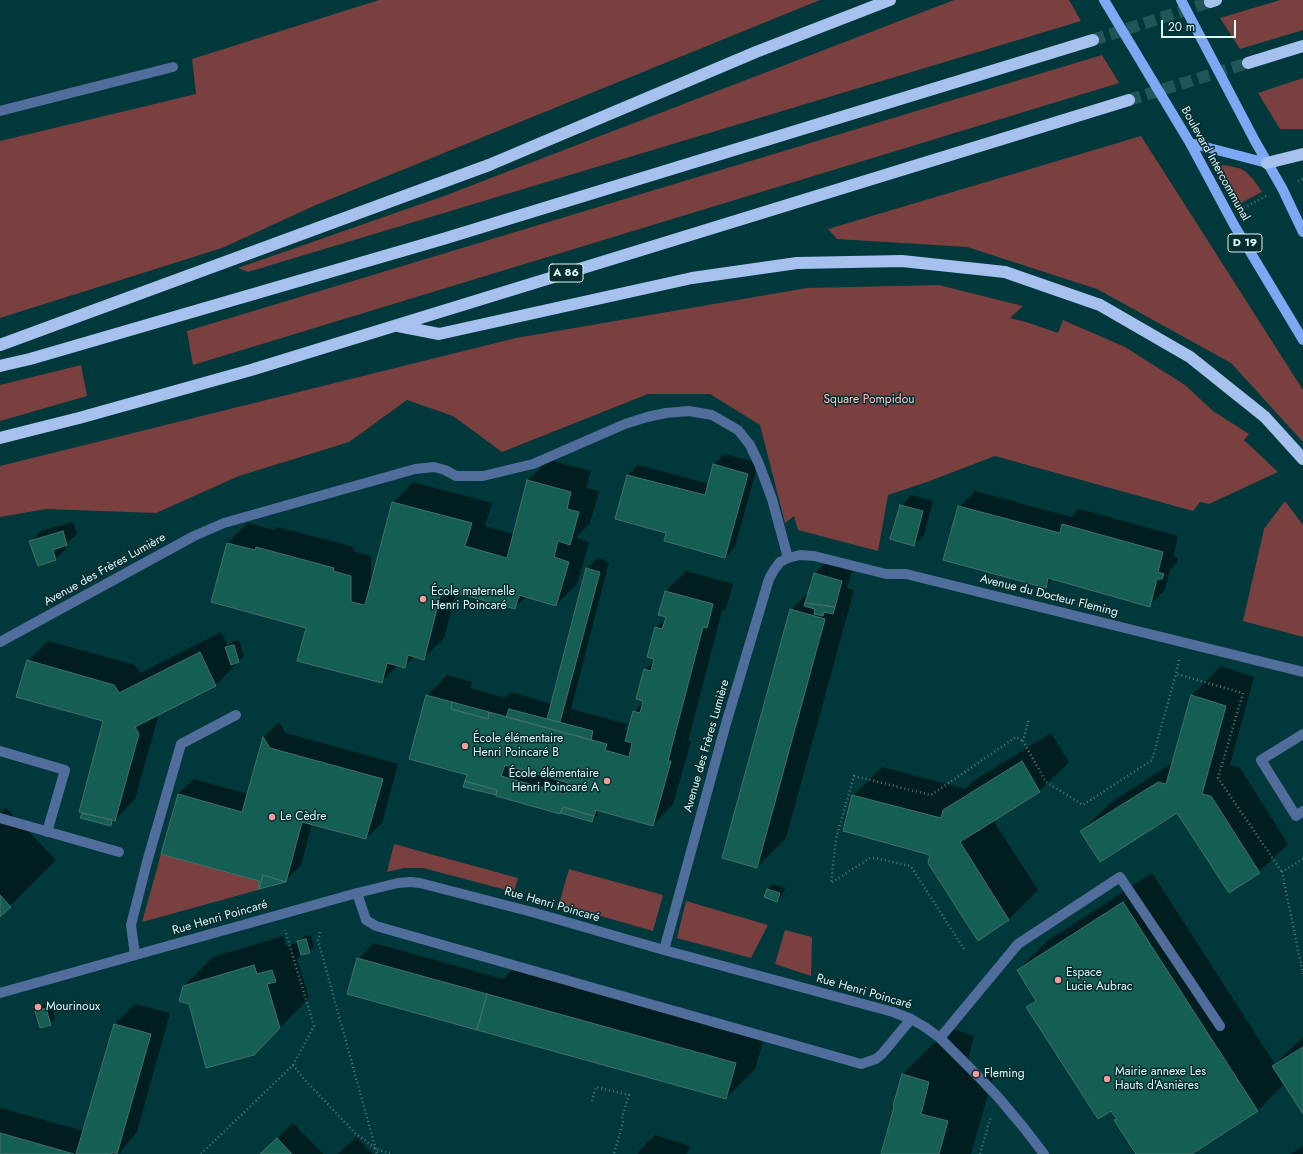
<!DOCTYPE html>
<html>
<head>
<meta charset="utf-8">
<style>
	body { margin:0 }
	#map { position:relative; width:1303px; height:1154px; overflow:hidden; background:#01383b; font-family:Jost,sans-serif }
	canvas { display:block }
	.scale { position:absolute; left:1161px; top:20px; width:75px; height:18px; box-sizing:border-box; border:2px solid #dff8fa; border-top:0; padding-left:5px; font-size:12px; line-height:14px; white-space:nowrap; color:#dff8fa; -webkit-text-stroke:3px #052c2e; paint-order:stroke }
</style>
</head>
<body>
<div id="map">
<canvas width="1303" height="1154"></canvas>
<div class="scale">20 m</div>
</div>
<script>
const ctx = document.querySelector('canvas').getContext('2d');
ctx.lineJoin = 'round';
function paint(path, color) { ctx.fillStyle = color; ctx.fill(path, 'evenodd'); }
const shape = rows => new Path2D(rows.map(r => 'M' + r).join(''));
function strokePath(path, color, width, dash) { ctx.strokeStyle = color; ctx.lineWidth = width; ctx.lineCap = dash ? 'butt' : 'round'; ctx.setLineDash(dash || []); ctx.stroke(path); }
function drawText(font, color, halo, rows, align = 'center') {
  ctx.font = font + ' Jost,sans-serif'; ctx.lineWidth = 3; ctx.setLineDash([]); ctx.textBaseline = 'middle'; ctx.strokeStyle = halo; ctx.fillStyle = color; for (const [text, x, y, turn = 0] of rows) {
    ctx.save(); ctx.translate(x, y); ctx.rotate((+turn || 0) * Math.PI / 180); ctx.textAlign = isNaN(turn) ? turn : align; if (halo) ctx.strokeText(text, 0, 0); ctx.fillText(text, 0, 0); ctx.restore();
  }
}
const green = shape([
	[379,0,820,0,316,205,222,248,0,318,0,141,196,94,192,59],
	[954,0,1069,0,1081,21,248,272,238,268,444,196],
	[1280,0,1303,0,1303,30,1240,49,1220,18],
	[1102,55,1119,83,193,365,187,331],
	[1303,78,1303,129,1280,129,1258,93],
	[1141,136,1303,390,1303,442,1231,363,1097,289,967,247,837,239,828,229],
	[1223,165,1230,166,1242,169,1246,172,1253,179,1262,192,1237,205,1217,170,1218,167],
	[939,285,1023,306,1010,318,1026,322,1058,333,1063,320,1125,347,1185,385,1213,411,1249,434,1244,440,1278,472,1209,504,1200,502,1193,511,995,456,927,482,888,495,878,551,798,530,794,516,785,523,760,425,710,394,648,394,502,452,453,416,407,400,349,442,239,476,156,513,46,509,0,517,0,466,516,338,807,288],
	[81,365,87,396,0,421,0,385],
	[1285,501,1303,525,1303,637,1243,621,1264,529],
	[394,844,518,878,514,892,423,868,404,868,387,872],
	[161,854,259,881,258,890,142,922],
	[569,869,663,895,653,931,559,904],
	[686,901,768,925,751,958,677,938],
	[785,930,812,937,811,976,775,964]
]);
const shadow = shape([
	[724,454,758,463,735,547,725,557,668,532,617,518,628,475,638,465,709,484,714,465],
	[549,460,591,471,586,488,599,491,590,523,576,538,589,542,577,584,556,605,526,596,515,608,456,592,444,638,423,659,415,656,404,667,398,665,381,682,308,627,227,543,248,523,274,530,277,527,354,547,353,551,371,556,371,582,393,503,413,482,492,503,485,526,514,534,528,480],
	[975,491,1071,517,1079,509,1178,536,1173,557,1178,558,1177,563,1170,570,1165,590,1149,605,1053,579,1045,587,959,507],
	[968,508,1065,534,1064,536,968,510],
	[911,495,933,501,924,535,914,545,901,506],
	[73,522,77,534,65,545,66,549,56,559,30,542,41,531],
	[597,558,609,562,571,709,627,724,625,730,629,731,634,712,645,700,645,670,656,659,656,628,668,616,666,591,686,571,733,584,727,606,722,611,688,741,691,741,673,804,653,825,598,810,597,816,592,821,498,792,495,794,468,774,427,696,447,675,472,682,470,688,505,698,511,692,552,704,587,569],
	[825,563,852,571,847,588,854,590,786,838,757,867,791,610,810,591,815,574],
	[221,632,228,646,232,642,239,640,244,656,239,661,235,662,236,664,216,685,159,714,135,799,110,825,83,813,105,720,28,661,48,641,135,665,140,673],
	[1221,666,1254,677,1230,765,1240,768,1288,844,1259,872,1177,811,1081,832,1110,803,1173,762,1192,695],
	[279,722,286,733,398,764,382,823,366,838,312,824,301,865,285,881,262,881,178,794,194,779,248,794,264,737],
	[1051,733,1069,762,1040,791,993,820,1038,890,1009,919,978,939,932,855,853,796,882,767,966,789,973,781],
	[6,808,56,860,0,916,0,813],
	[1152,873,1275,1064,1303,1037,1303,1113,1284,1084,1258,1110,1190,1154,1137,1154,1115,1120,1118,1118,1027,1008,1036,999,1018,970,1047,941],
	[773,884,785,888,782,896,777,901,765,896,768,889],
	[311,935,314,947,309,952,303,953,297,959,309,998,254,1054,184,986,213,957,283,936,286,946,299,942,303,937],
	[374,943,503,979,516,966,765,1034,755,1069,726,1098,358,959],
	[51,1004,55,1019,50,1024,37,1011,42,1006],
	[135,1004,170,1013,137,1132,121,1151,120,1154,0,1154,0,1108,84,1131,115,1024],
	[949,1028,974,1036,966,1068,993,1076,971,1154,882,1154,903,1074],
	[293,1123,323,1154,261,1154],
	[655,1135,690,1146,687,1154,638,1154,639,1151],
	[356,1137,373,1154,338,1154],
	[1303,1146,1303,1154,1290,1154]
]);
const building = shape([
	[713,464,748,474,725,558,664,541,666,533,615,519,627,475,705,495,713,464],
	[527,480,571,492,567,509,579,512,570,545,558,541,554,557,569,562,556,606,519,595,515,609,442,589,424,660,408,655,405,668,387,663,382,683,297,661,306,628,211,602,227,543,255,550,256,547,334,568,333,571,351,576,351,602,365,605,392,502,472,523,465,546,507,558,527,480],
	[900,505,923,511,914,546,890,539,900,505],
	[958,506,1060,533,1062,524,1163,552,1158,572,1164,574,1162,579,1157,579,1150,607,1048,578,1046,588,943,560,958,506],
	[63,531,67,545,53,550,56,560,38,566,29,541,63,531],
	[586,568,600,572,560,722,547,719,586,568],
	[814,573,842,581,835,607,805,603,814,573],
	[665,591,713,604,707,628,703,627,668,761,671,761,653,826,596,810,594,816,563,807,560,814,496,796,497,790,465,781,467,775,409,759,426,695,452,702,451,709,488,719,489,712,607,744,605,750,629,757,632,743,625,741,633,711,640,713,643,701,636,699,644,669,651,671,654,659,647,657,655,627,662,629,666,617,658,615,665,591],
	[505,765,568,783,565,794,501,776,505,765],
	[805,603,835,607,833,614,824,612,823,616,814,614,815,609,804,606,805,603],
	[790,609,825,619,757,868,722,858,790,609],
	[234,645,239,662,231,665,225,647,234,645],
	[200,652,216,686,135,727,139,734,115,821,79,812,103,721,16,697,27,660,114,685,119,693,200,652],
	[1191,695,1226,706,1202,794,1211,796,1260,873,1229,893,1177,813,1100,862,1080,831,1158,782,1166,784,1191,695],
	[452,702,489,712,488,719,451,709,452,702],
	[509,709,593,731,591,740,506,717,509,709],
	[263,737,270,748,383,779,366,839,302,822,286,882,263,875,259,889,258,890,259,881,161,854,178,794,242,812,263,737],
	[1022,761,1040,792,960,842,1009,920,978,941,928,863,930,855,843,831,852,795,941,818,943,810,1022,761],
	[465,781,497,790,496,795,463,787,465,781],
	[563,807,594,816,592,822,561,813,563,807],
	[82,813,112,820,111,826,80,818,82,813],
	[263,875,286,882,259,889,263,875],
	[767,889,780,893,777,902,764,897,767,889],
	[0,895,11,907,0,917,0,895],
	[1123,902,1258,1111,1192,1154,1136,1154,1114,1120,1117,1119,1111,1111,1098,1119,1026,1007,1036,1001,1017,970,1123,902],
	[306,939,310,953,301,955,297,941,306,939],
	[357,958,487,994,477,1030,347,994,357,958],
	[254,965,257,974,272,970,276,982,267,984,280,1028,254,1055,206,1068,189,1004,179,1001,183,986,254,965],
	[487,994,736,1063,726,1099,477,1030,487,994],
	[46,1008,51,1025,40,1028,35,1011,46,1008],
	[114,1024,151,1034,117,1154,112,1152,112,1154,76,1154,114,1024],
	[1303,1047,1303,1114,1272,1066,1303,1047],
	[902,1074,929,1082,921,1114,948,1121,939,1154,881,1154,894,1107,893,1106,902,1074],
	[0,1133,74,1154,0,1154,0,1133],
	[277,1138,292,1154,260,1154,277,1138]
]);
const motorwayTunnel = shape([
	[1093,40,1210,2],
	[1129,100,1248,63]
]);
const path = shape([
	[1298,181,1303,179],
	[1244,208,1266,196],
	[1179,660,1176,674,1243,693,1218,778,1282,872],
	[1028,721,1023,741,1046,782,1083,805,1152,760,1176,674],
	[1303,859,1282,872,1303,974],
	[320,932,318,940,377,1154],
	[964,949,912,868,910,866,875,858,870,858,831,883,836,839,854,776,931,795,1016,737,1023,741],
	[293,1065,304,1079,355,1133,376,1149,392,1154],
	[592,1101,596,1087,629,1095,622,1117,623,1122,614,1154],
	[201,1154,293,1065,314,1026,285,930],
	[980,1154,991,1116]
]);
const service = shape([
	[0,111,173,67],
	[1303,734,1261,760,1296,816,1303,811],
	[0,751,65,770,47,832],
	[0,818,119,852],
	[357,893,366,920,376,926,861,1064,876,1059,882,1054,911,1019],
	[135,955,131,925,147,862,181,744,236,715],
	[940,1038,1018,944,1120,877,1220,1026]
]);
const minor = shape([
	[0,642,194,536,224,523,415,469,434,467,445,470,456,476,483,476,533,464,625,424,647,417,666,413,689,411,712,415,738,430,750,445,759,464,772,499,788,558],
	[664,950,725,727,769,579,774,570,780,562,788,558,800,555,814,556,886,574,906,574,1303,672],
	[0,993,357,893,398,883,410,882,420,883,532,912,664,950,893,1012,911,1019,925,1027,940,1038,976,1074,998,1097,1024,1128,1044,1154]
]);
const primary = shape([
	[1104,0,1190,143,1234,225,1303,340],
	[1181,0,1255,141,1282,188,1303,232],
	[1190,143,1267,163]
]);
const motorway = shape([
	[1210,2,1216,0],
	[1248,63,1303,46],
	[1267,163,1303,154],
	[398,326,439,334,692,278,797,263,902,261,1005,272,1100,305,1190,357,1265,417,1303,459],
	[0,345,489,165,756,52,890,0],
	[0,366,30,359,443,239,1093,40],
	[0,438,79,418,251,370,1129,100]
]);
const markers = [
	[423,599,4,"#f59b9a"],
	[465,746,4,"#f59b9a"],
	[607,781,4,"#f59b9a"],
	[272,817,4,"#f59b9a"],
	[1058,980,4,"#f59b9a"],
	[38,1007,4,"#f59b9a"],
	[976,1074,4,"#f59b9a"],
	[1107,1079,4,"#f59b9a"]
];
const shields = [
	[1245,243,34],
	[566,273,34]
];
const shieldNames = [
	["D 19",1245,243],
	["A 86",566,273]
];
const streetNames = [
	["Boulevard Intercommunal",1215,164,61],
	["Avenue des Frères Lumière",105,570,-29],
	["Avenue du Docteur Fleming",1049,596,14],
	["Avenue des Frères Lumière",707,746,-74],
	["Rue Henri Poincaré",552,905,16],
	["Rue Henri Poincaré",220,918,-16],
	["Rue Henri Poincaré",864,992,16]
];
const parkNames = [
	["Square Pompidou",869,400]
];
const poiNames = [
	["École maternelle",431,592],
	["Henri Poincaré",431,606],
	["École élémentaire",473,739],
	["Henri Poincaré B",473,753],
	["École élémentaire",599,774,"right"],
	["Henri Poincaré A",599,788,"right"],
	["Le Cèdre",280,817],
	["Espace",1066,973],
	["Lucie Aubrac",1066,987],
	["Mourinoux",46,1007],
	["Mairie annexe Les",1115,1072],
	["Hauts d'Asnières",1115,1086],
	["Fleming",984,1074]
];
paint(green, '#7a4040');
paint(shadow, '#0007');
paint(building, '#145e53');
strokePath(building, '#437068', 1);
strokePath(motorwayTunnel, '#225558', 12, [12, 6]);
strokePath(path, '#4e7b7d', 2.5, [1, 3]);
strokePath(service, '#516d9b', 10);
strokePath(minor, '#516d9b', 10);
strokePath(primary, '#7ca8f4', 10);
strokePath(motorway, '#a6c1ee', 12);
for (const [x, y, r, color] of markers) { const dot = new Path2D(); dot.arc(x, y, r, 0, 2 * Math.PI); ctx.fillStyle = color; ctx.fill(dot); strokePath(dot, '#052c2e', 1.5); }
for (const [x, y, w] of shields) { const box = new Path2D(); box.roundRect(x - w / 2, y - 9, w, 18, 3); ctx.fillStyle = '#052c2e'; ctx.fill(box); strokePath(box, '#dff8fa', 1); }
drawText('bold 11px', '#dff8fa', null, shieldNames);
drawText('12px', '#dff8fa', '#052c2e', streetNames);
drawText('12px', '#fac6c4', '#052c2e', parkNames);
drawText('12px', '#dff8fa', '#052c2e', poiNames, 'left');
</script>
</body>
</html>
